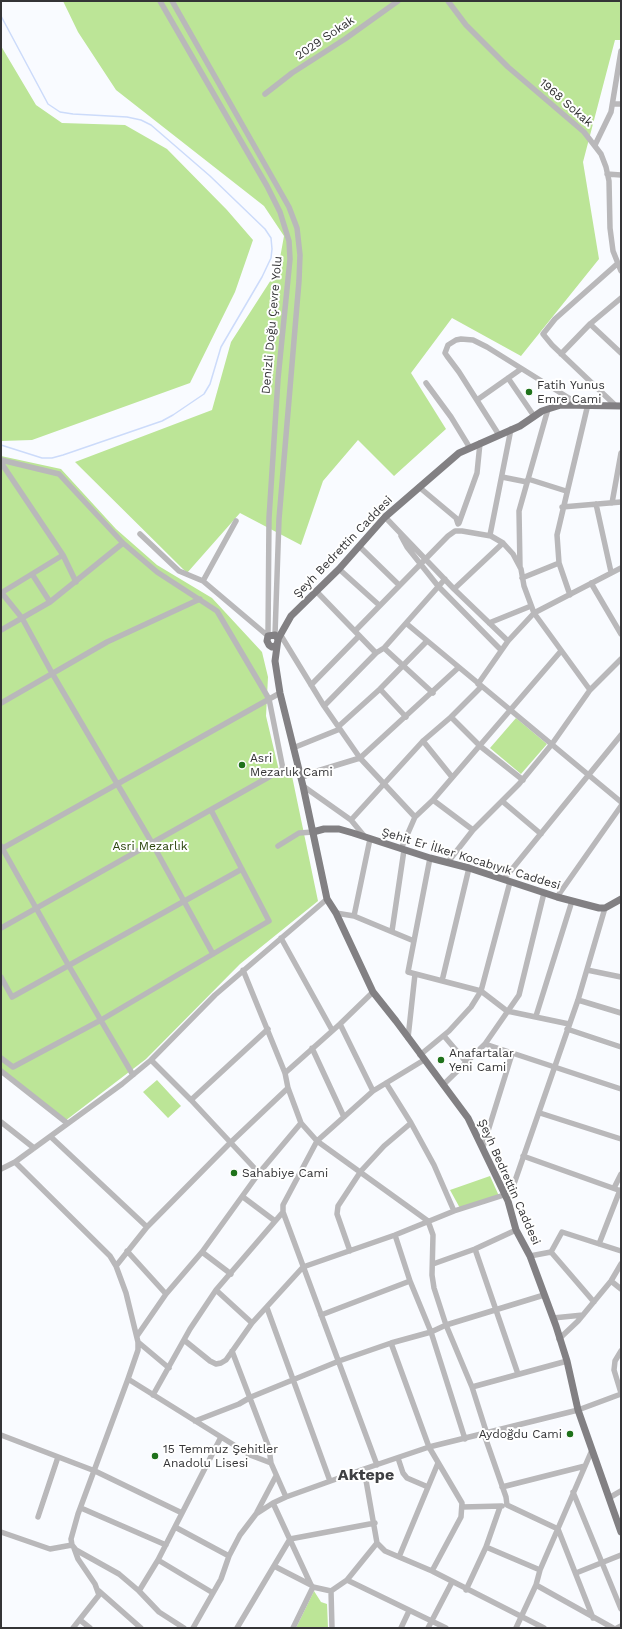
<!DOCTYPE html>
<html>
<head>
<meta charset="utf-8">
<style>
	body { margin:0 }
	#map { position:relative; width:622px; height:1629px; overflow:hidden; background:#f9fbff; font-family:"Work Sans",sans-serif }
	canvas { display:block }
	.frame { position:absolute; inset:0; border:2px solid #343436; pointer-events:none }
</style>
</head>
<body>
<div id="map">
<canvas width="622" height="1629"></canvas>
<div class="frame"></div>
</div>
<script>
const ctx = document.querySelector('canvas').getContext('2d');
ctx.lineJoin = 'round';
function paint(path, color) { ctx.fillStyle = color; ctx.fill(path, 'evenodd'); }
const shape = rows => new Path2D(rows.map(r => 'M' + r).join(''));
function strokePath(path, color, width, dash) { ctx.strokeStyle = color; ctx.lineWidth = width; ctx.lineCap = dash ? 'butt' : 'round'; ctx.setLineDash(dash || []); ctx.stroke(path); }
function drawText(font, color, halo, rows, align = 'center') {
  ctx.font = font + ' "Work Sans",sans-serif'; ctx.lineWidth = 4; ctx.setLineDash([]); ctx.textBaseline = 'middle'; ctx.strokeStyle = halo; ctx.fillStyle = color; for (const [text, x, y, turn = 0] of rows) {
    ctx.save(); ctx.translate(x, y); ctx.rotate((+turn || 0) * Math.PI / 180); ctx.textAlign = isNaN(turn) ? turn : align; if (halo) ctx.strokeText(text, 0, 0); ctx.fillText(text, 0, 0); ctx.restore();
  }
}
const green = shape([
	[63,1,621,1,621,40,615,40,583,162,599,259,521,356,452,318,411,373,446,429,394,476,358,440,323,481,301,545,240,513,187,573,75,462,212,410,231,342,278,269,284,236,264,206,116,90,78,32],
	[1,46,36,105,62,123,125,125,167,149,227,210,253,240,235,292,190,383,32,440,1,441],
	[1,456,61,469,116,529,157,565,212,598,262,652,268,677,266,716,280,775,292,776,318,901,240,964,146,1059,65,1121,1,1071],
	[516,718,547,744,521,774,490,748],
	[157,1080,181,1106,168,1118,143,1092],
	[490,1176,499,1196,461,1210,450,1190],
	[314,1591,321,1602,327,1604,328,1628,296,1628]
]);
const stream = shape([
	[1,16,48,104,60,112,73,114,127,117,141,120,151,125,210,176,265,229,271,238,272,249,271,258,262,277,221,347,210,384,204,394,173,415,162,421,63,455,52,458,42,458,1,445]
]);
const minor = shape([
	[160,1,267,186,280,212,289,241,290,259,278,379,269,518,268,636],
	[172,1,289,207,297,228,300,255,299,281,279,519,275,635],
	[448,1,466,25,508,67,584,132,601,154,606,167,609,181,610,228,613,251,621,271],
	[265,94,292,73,345,39,398,1],
	[613,104,621,104],
	[595,145,611,112,621,51],
	[607,174,621,175],
	[590,324,621,353],
	[561,354,590,324,621,298],
	[508,378,534,416],
	[426,383,451,417,470,448],
	[477,400,521,369],
	[616,406,552,345,543,334,555,319,617,264],
	[499,435,459,372,447,356,445,353,448,345,456,340,461,339,473,340,487,347,580,405],
	[1,460,59,474,123,543,157,572,217,611,269,699,283,769,1,928],
	[1,465,2,464,63,555,1,593],
	[502,477,527,482],
	[528,479,566,491],
	[419,487,456,518,458,524],
	[612,503,621,453],
	[596,504,611,572],
	[562,507,621,502],
	[385,517,454,589,508,641],
	[459,523,477,473,480,443],
	[140,534,179,571,203,581,268,636],
	[490,535,511,429],
	[401,536,407,547,438,586,501,650],
	[359,546,398,584],
	[63,555,76,582],
	[520,567,519,511,548,409],
	[339,569,379,605],
	[32,574,50,602],
	[522,578,559,563],
	[203,581,236,521],
	[591,583,621,634],
	[454,589,503,543],
	[1,592,22,618,52,673,152,843,213,954],
	[317,592,376,653],
	[570,595,559,563,557,535,588,404],
	[489,623,531,606],
	[407,624,621,802],
	[1,630,50,602,123,543],
	[355,631,448,536,455,531,462,531,491,536,503,543,513,554,521,569,524,586,534,613,590,690],
	[280,634,324,706,360,758,415,817],
	[384,648,433,693],
	[478,684,508,641,534,613,621,568],
	[311,685,359,636],
	[380,689,406,717],
	[1,703,107,642,200,599],
	[324,706,376,653,384,648,445,579],
	[451,717,480,746,523,780],
	[339,726,380,689,427,641],
	[423,741,452,777],
	[293,748,340,729],
	[301,778,314,772,360,758,458,668],
	[303,786,351,820,365,837],
	[433,800,473,830],
	[502,801,541,834],
	[351,820,423,741,451,717,481,687],
	[1,846,66,961,133,1075],
	[278,846,299,833,313,832],
	[1,849,280,693],
	[401,849,415,817,433,800,561,651],
	[430,858,408,972,481,991,507,1011,569,1024],
	[448,862,473,830,519,784,552,744,590,690,621,659],
	[504,879,621,735],
	[557,897,621,806],
	[336,913,354,916,414,941],
	[354,916,370,839],
	[392,931,404,850],
	[281,938,332,1030],
	[243,970,285,1073,288,1088,301,1123,317,1141,428,1221,433,1235,432,1275,434,1288,446,1325,472,1387,487,1434],
	[587,970,621,977],
	[1,977,12,997,242,869],
	[442,981,469,868],
	[578,1000,621,1013],
	[536,1016,572,901],
	[340,1024,373,1091],
	[567,1029,621,1047],
	[444,1036,467,1063],
	[408,1038,415,974],
	[485,1044,621,1089],
	[312,1048,344,1117],
	[420,1055,449,1031,471,1007,481,991,510,882],
	[1,1058,13,1067,101,1020,269,921,211,810],
	[151,1060,191,1100,259,1173],
	[1,1071,67,1123],
	[285,1073,340,1024,373,992],
	[386,1083,411,1123,434,1165,454,1211],
	[443,1085,485,1044,519,995,544,893],
	[191,1100,268,1029],
	[540,1113,621,1139],
	[1,1122,34,1148],
	[51,1137,147,1227],
	[483,1147,512,1054],
	[523,1156,621,1191],
	[1,1169,15,1162],
	[614,1188,621,1174],
	[243,1197,275,1221],
	[508,1201,578,1000,605,908],
	[395,1235,410,1281,431,1332,465,1439],
	[599,1244,620,1190],
	[475,1249,518,1374],
	[127,1251,166,1294],
	[350,1251,337,1214,338,1206,361,1171,384,1146,411,1123],
	[202,1252,231,1274],
	[530,1256,551,1252],
	[433,1264,475,1249,516,1230],
	[116,1266,147,1227,230,1143,288,1088],
	[611,1281,621,1289],
	[216,1290,252,1323],
	[594,1302,551,1252,562,1232,621,1251],
	[267,1308,330,1481],
	[321,1315,410,1281],
	[553,1318,583,1315],
	[137,1336,166,1294,202,1252,259,1173,301,1123],
	[559,1339,578,1321,611,1281,621,1264],
	[184,1340,210,1361,216,1364,221,1363,226,1360,252,1323,303,1267,395,1235,454,1211,504,1195],
	[138,1342,169,1368],
	[391,1343,429,1447,462,1503,461,1517,432,1571],
	[232,1351,269,1448,271,1463],
	[621,1351,615,1361,614,1370,621,1393],
	[128,1379,250,1455,271,1463,286,1497],
	[472,1387,567,1361],
	[153,1395,190,1329,216,1290,283,1212],
	[195,1421,239,1404,251,1397,339,1361,391,1343,431,1332,446,1325,544,1295],
	[484,1434,506,1497,507,1505,558,1529,593,1618],
	[1,1435,95,1471,182,1513],
	[398,1458,403,1473,407,1478,428,1487],
	[377,1465,283,1212,283,1205,317,1141,373,1091,424,1060],
	[502,1487,585,1466],
	[573,1492,621,1609],
	[609,1498,621,1491],
	[462,1507,502,1506],
	[81,1508,166,1545],
	[257,1512,276,1476],
	[38,1517,58,1457],
	[175,1527,229,1556],
	[1,1532,50,1549,72,1545],
	[377,1543,385,1551,432,1571,544,1628],
	[486,1547,540,1570],
	[399,1557,438,1463],
	[158,1560,213,1593],
	[274,1566,311,1585],
	[576,1573,621,1555],
	[347,1580,446,1628],
	[536,1585,613,1628],
	[466,1590,486,1547,500,1507],
	[99,1591,141,1628],
	[139,1591,158,1560,221,1437],
	[331,1591,313,1587,311,1585,273,1503,286,1497,364,1469],
	[80,1620,90,1628],
	[73,1628,99,1595,95,1584,78,1559,74,1548],
	[184,1628,159,1612,139,1591,119,1574,76,1550,72,1545,71,1539,78,1514,128,1379,138,1350,138,1342,126,1293,116,1266,110,1256,15,1162,122,1084,151,1060,215,995,327,899],
	[193,1628,221,1579,229,1556,240,1535,256,1514,273,1503],
	[237,1628,290,1539,375,1523],
	[293,1628,313,1587],
	[332,1628,331,1591,347,1580,377,1543,364,1469,429,1447,578,1410,621,1394],
	[401,1628,409,1611],
	[428,1628,452,1582],
	[516,1628,536,1585,540,1570,592,1450],
	[617,1628,621,1626]
]);
const major = shape([
	[621,406,561,405,548,409,542,411,520,426,459,453,385,517,339,569,291,616,278,639,275,661,280,693,303,786,327,899,336,913,373,992,396,1021,468,1118,508,1201,516,1230,530,1256,556,1326,567,1361,578,1410,621,1532],
	[278,641,276,646,272,647,269,645,267,641,268,636,275,635,278,639],
	[313,832,324,829,339,829,353,833,430,858,469,868,557,897,599,908,605,908,621,899]
]);
const markers = [
	[529,392,4,"#1f721b"],
	[242,765,4,"#1f721b"],
	[441,1060,4,"#1f721b"],
	[234,1173,4,"#1f721b"],
	[570,1434,4,"#1f721b"],
	[155,1456,4,"#1f721b"]
];
const streetNames = [
	["2029 Sokak",325,38,-34],
	["1968 Sokak",566,103,41],
	["Denizli Doğu Çevre Yolu",272,325,-85],
	["Şeyh Bedrettin Caddesi",343,547,-46],
	["Şehit Er İlker Kocabıyık Caddesi",471,859,17],
	["Şeyh Bedrettin Caddesi",509,1182,66]
];
const poiNames = [
	["Fatih Yunus",537,385],
	["Emre Cami",537,399],
	["Asri",250,758],
	["Mezarlık Cami",250,772],
	["Anafartalar",449,1053],
	["Yeni Cami",449,1067],
	["Sahabiye Cami",242,1173],
	["Aydoğdu Cami",562,1434,"right"],
	["15 Temmuz Şehitler",163,1449],
	["Anadolu Lisesi",163,1463]
];
const parkNames = [
	["Asri Mezarlık",150,846]
];
const districtNames = [
	["Aktepe",366,1475]
];
paint(green, '#bce597');
strokePath(stream, '#ccdbfa', 1.5);
strokePath(minor, '#b9b8ba', 5.5);
strokePath(major, '#828083', 7);
for (const [x, y, r, color] of markers) { const dot = new Path2D(); dot.arc(x, y, r, 0, 2 * Math.PI); ctx.fillStyle = color; ctx.fill(dot); strokePath(dot, '#fff', 1.5); }
drawText('12px', '#343436', '#fff', streetNames);
drawText('12px', '#343436', '#fff', poiNames, 'left');
drawText('12px', '#2c450d', '#fff', parkNames);
drawText('bold 16px', '#3f4043', '#fff', districtNames);
</script>
</body>
</html>
